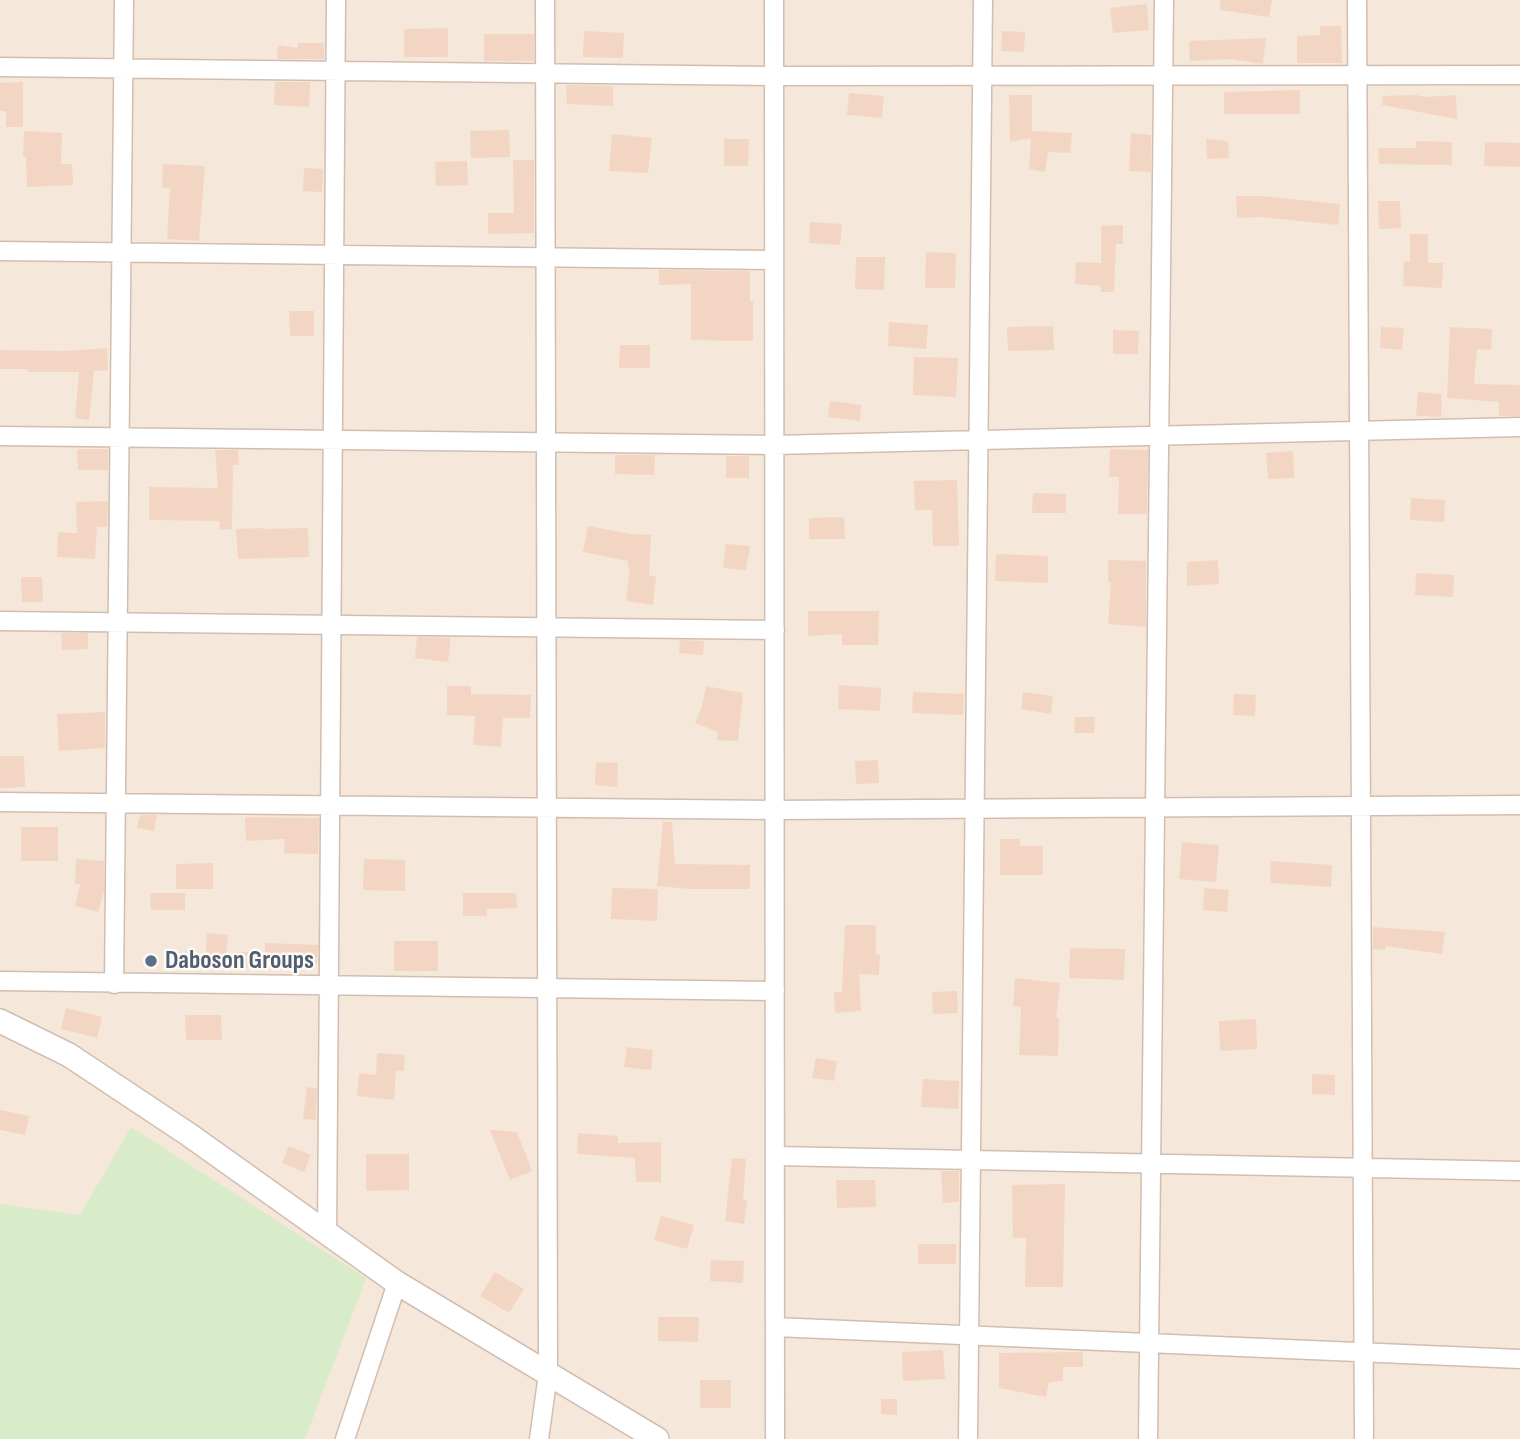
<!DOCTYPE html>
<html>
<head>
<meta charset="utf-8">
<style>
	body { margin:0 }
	canvas { display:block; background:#fdf6ec }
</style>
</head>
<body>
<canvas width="1520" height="1439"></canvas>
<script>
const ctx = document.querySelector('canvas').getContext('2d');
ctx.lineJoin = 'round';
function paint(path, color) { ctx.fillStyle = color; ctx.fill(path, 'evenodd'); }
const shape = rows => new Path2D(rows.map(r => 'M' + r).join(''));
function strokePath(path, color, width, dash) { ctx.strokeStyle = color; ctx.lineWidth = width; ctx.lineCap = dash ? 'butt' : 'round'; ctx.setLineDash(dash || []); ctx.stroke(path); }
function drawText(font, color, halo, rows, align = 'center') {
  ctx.font = font + ' "Sofia Sans Condensed",sans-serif'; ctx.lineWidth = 5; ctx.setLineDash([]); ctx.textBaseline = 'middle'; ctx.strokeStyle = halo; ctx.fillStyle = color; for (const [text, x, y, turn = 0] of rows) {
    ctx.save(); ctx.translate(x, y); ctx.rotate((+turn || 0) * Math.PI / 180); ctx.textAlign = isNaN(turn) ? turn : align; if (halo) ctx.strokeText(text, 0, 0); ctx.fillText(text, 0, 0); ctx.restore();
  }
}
const residential = shape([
	[0,0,1520,0,1520,1439,0,1439]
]);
const green = shape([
	[131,1127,366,1278,305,1439,0,1439,0,1204,80,1215]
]);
const building = shape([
	[1220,0,1272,0,1269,17,1220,10],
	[1147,4,1149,30,1113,33,1110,8],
	[1320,26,1341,26,1342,63,1297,63,1297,36,1320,35],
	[448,28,448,57,404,57,404,29],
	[584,31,624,33,623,58,583,57],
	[1002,31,1025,32,1024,52,1001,51],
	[484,34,534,34,534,61,484,61],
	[1266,38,1263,64,1231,59,1190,61,1189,41],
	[298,43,324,43,324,59,277,59,278,45,298,48],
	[23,82,23,127,6,127,6,111,0,111,0,83],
	[275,82,310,82,309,107,274,105],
	[566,85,613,86,613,106,567,104],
	[1300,90,1300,114,1224,114,1224,92],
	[849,93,884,96,882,118,847,115],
	[1009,95,1032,95,1032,131,1072,133,1070,153,1048,152,1045,172,1029,169,1031,138,1010,142],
	[1416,95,1426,97,1456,95,1457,119,1382,105,1383,96],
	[509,130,510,157,471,158,470,131],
	[24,131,62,133,61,164,72,164,73,185,27,187,26,157,23,157],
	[1131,133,1151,135,1151,172,1129,171],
	[612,134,652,138,648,173,609,171],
	[724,139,749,139,748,166,724,166],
	[1206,139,1228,141,1229,158,1207,159],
	[1416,141,1452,142,1452,165,1379,164,1378,148,1416,148],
	[1485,142,1520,143,1520,167,1484,166],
	[513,160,534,160,534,233,488,234,488,213,514,213],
	[467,161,468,185,436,186,435,162],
	[163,164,205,166,199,241,167,239,170,188,162,188],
	[304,168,323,169,322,192,303,191],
	[1236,196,1261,196,1340,204,1338,225,1260,217,1237,218],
	[1378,201,1400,201,1401,228,1379,229],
	[810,222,842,224,840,245,809,243],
	[1123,225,1123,244,1116,244,1114,292,1101,292,1101,286,1075,284,1076,262,1101,263,1101,226],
	[1410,234,1428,234,1428,263,1443,263,1442,288,1403,286,1404,261,1410,262],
	[926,252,956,253,955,288,925,288],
	[856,257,885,257,884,290,855,289],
	[659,270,750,271,750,301,753,301,753,341,691,340,691,284,659,285],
	[289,311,314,311,314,336,290,336],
	[889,322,928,325,926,349,888,346],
	[1053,326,1054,350,1008,351,1007,327],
	[1381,327,1404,328,1402,350,1380,348],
	[1450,327,1492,329,1491,350,1477,349,1474,384,1520,385,1520,416,1499,416,1499,402,1447,398],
	[1113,330,1139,331,1138,354,1113,354],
	[620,345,650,345,650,368,619,368],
	[107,348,108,370,94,371,89,420,75,418,79,372,28,372,28,369,0,369,0,350,65,351],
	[914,357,958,358,956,397,913,395],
	[1418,392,1442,394,1441,417,1416,416],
	[830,401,861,405,860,421,828,417],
	[77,449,108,449,108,470,78,470],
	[1110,449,1148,450,1147,514,1118,514,1119,477,1109,477],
	[215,450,238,450,239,465,233,465,232,529,220,530,219,521,149,520,149,487,218,488],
	[1293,451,1294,478,1268,479,1266,453],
	[615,455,655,455,654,475,615,474],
	[726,456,749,456,749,478,726,478],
	[957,480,959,546,933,546,932,510,915,510,914,481],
	[1033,493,1066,494,1066,513,1032,513],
	[1411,498,1445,500,1444,522,1410,520],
	[108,501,107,527,97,527,95,559,57,557,58,532,77,533,76,502],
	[844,517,845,539,809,539,809,518],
	[588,526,631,534,651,535,649,576,656,576,653,605,626,601,630,568,628,568,628,561,583,552],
	[262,528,263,529,308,528,309,557,238,559,236,529],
	[726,544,750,546,746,570,723,568],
	[996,554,1048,556,1048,583,995,581],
	[1108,560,1146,561,1146,627,1108,624,1111,582,1108,582],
	[1218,560,1219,584,1187,586,1187,562],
	[1416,573,1454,575,1453,597,1415,595],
	[21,577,42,577,43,602,22,602],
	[808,611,879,611,878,645,842,645,842,634,808,636],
	[61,633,88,633,88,649,62,650],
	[417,637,451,638,448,662,415,658],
	[680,640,704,641,703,655,679,653],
	[839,685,881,688,880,711,838,709],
	[447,686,471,686,471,694,531,695,530,718,503,718,501,747,473,745,475,716,447,715],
	[706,686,743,693,738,741,717,740,718,732,695,723,702,706],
	[913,692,964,694,963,715,912,713],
	[1023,692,1053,696,1051,714,1021,709],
	[1234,694,1256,695,1255,716,1233,715],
	[105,712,105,748,59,751,57,714],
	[1075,717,1095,717,1094,733,1074,733],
	[0,756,24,756,25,787,0,788],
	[878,760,879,783,856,784,855,761],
	[596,762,618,763,617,787,595,785],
	[140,815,157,815,154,831,137,828],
	[245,817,319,818,318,854,284,853,285,839,246,841],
	[663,822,672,822,675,864,750,865,750,889,690,889,657,886],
	[21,827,58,827,58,861,21,861],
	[1000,839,1020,839,1020,846,1043,846,1043,875,1000,875],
	[1182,842,1219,845,1216,882,1179,879],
	[76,859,104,861,104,891,98,912,75,906,80,884,75,884],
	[364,859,405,860,405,891,363,890],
	[1271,861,1332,865,1331,887,1270,883],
	[213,863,213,889,176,889,176,864],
	[612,888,658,889,657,921,611,919],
	[1204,888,1229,890,1227,912,1203,910],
	[150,893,185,893,185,910,151,910],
	[463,893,516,893,517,908,487,909,487,916,463,916],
	[845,925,876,925,876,954,880,955,879,975,859,974,861,1011,835,1013,834,992,842,992],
	[1373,927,1445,932,1442,954,1385,946,1385,950,1373,949],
	[207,933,228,935,225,966,205,964],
	[394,941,438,941,438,971,394,971],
	[265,943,318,945,317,965,265,963],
	[1070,948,1125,949,1124,980,1069,978],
	[233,952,254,952,254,967,233,967],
	[1015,978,1060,983,1056,1018,1059,1018,1058,1056,1019,1055,1021,1007,1013,1006],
	[957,991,958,1013,933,1014,932,992],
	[66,1008,102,1017,97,1038,61,1029],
	[185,1015,221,1015,222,1040,186,1040],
	[1256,1019,1257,1049,1220,1051,1219,1021],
	[627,1047,653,1050,651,1070,624,1067],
	[377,1053,405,1055,404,1071,396,1071,394,1100,357,1096,359,1073,376,1075],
	[816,1058,837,1061,834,1081,812,1078],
	[1312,1074,1335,1075,1335,1095,1312,1094],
	[923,1079,959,1081,958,1109,921,1107],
	[307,1087,317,1088,316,1120,303,1119],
	[0,1110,29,1116,25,1135,0,1130],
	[490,1130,517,1132,532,1171,510,1180],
	[578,1133,618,1136,618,1143,661,1142,661,1182,636,1182,635,1158,577,1154],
	[289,1146,311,1155,304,1172,282,1163],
	[366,1154,409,1154,409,1190,366,1191],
	[732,1158,746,1159,743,1200,747,1200,744,1224,725,1221],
	[941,1171,959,1171,959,1202,943,1203],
	[836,1180,875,1180,876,1207,837,1208],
	[1065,1184,1063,1287,1025,1287,1026,1238,1013,1238,1012,1185],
	[661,1216,694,1225,687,1249,654,1240],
	[918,1244,956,1244,956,1264,918,1264],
	[711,1260,744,1261,743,1283,710,1281],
	[495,1272,524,1289,509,1313,480,1296],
	[658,1317,699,1317,698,1342,658,1341],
	[943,1350,945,1379,903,1381,902,1352],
	[1083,1352,1083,1367,1063,1367,1063,1381,1049,1382,1046,1397,999,1388,999,1353],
	[700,1380,731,1380,731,1408,700,1408],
	[881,1399,897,1399,897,1415,881,1414]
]);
const minor = shape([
	[774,0,775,1439],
	[1357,0,1364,1439],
	[0,67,774,76,1520,75],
	[0,251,774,260],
	[0,436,774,445,1520,427],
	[0,621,775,630],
	[0,802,775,810,1520,805],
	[0,981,775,991],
	[114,984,124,0],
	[775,1156,1520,1171],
	[327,1234,336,0],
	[775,1327,1520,1359],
	[345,1439,397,1283],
	[539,1439,548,1374,545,0],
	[968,1439,983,0],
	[1148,1439,1164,0]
]);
const tertiary = shape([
	[0,1021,69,1055,188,1134,397,1283,657,1439]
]);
const markers = [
	[151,961,7,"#5c6f8a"]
];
const serviceNames = [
	["Daboson Groups",165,961]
];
paint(residential, '#f5e8da');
paint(green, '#d8ecc9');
paint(building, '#f3d5c3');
strokePath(minor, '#d1beb0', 21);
strokePath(tertiary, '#d1beb0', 26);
strokePath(minor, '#fff', 18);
strokePath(tertiary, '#fff', 23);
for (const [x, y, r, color] of markers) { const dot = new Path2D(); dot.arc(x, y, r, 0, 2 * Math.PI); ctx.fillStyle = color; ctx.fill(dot); strokePath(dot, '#fffaf3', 2.5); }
drawText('bold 26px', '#4e5e75', '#fffaf3', serviceNames, 'left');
</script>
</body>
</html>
